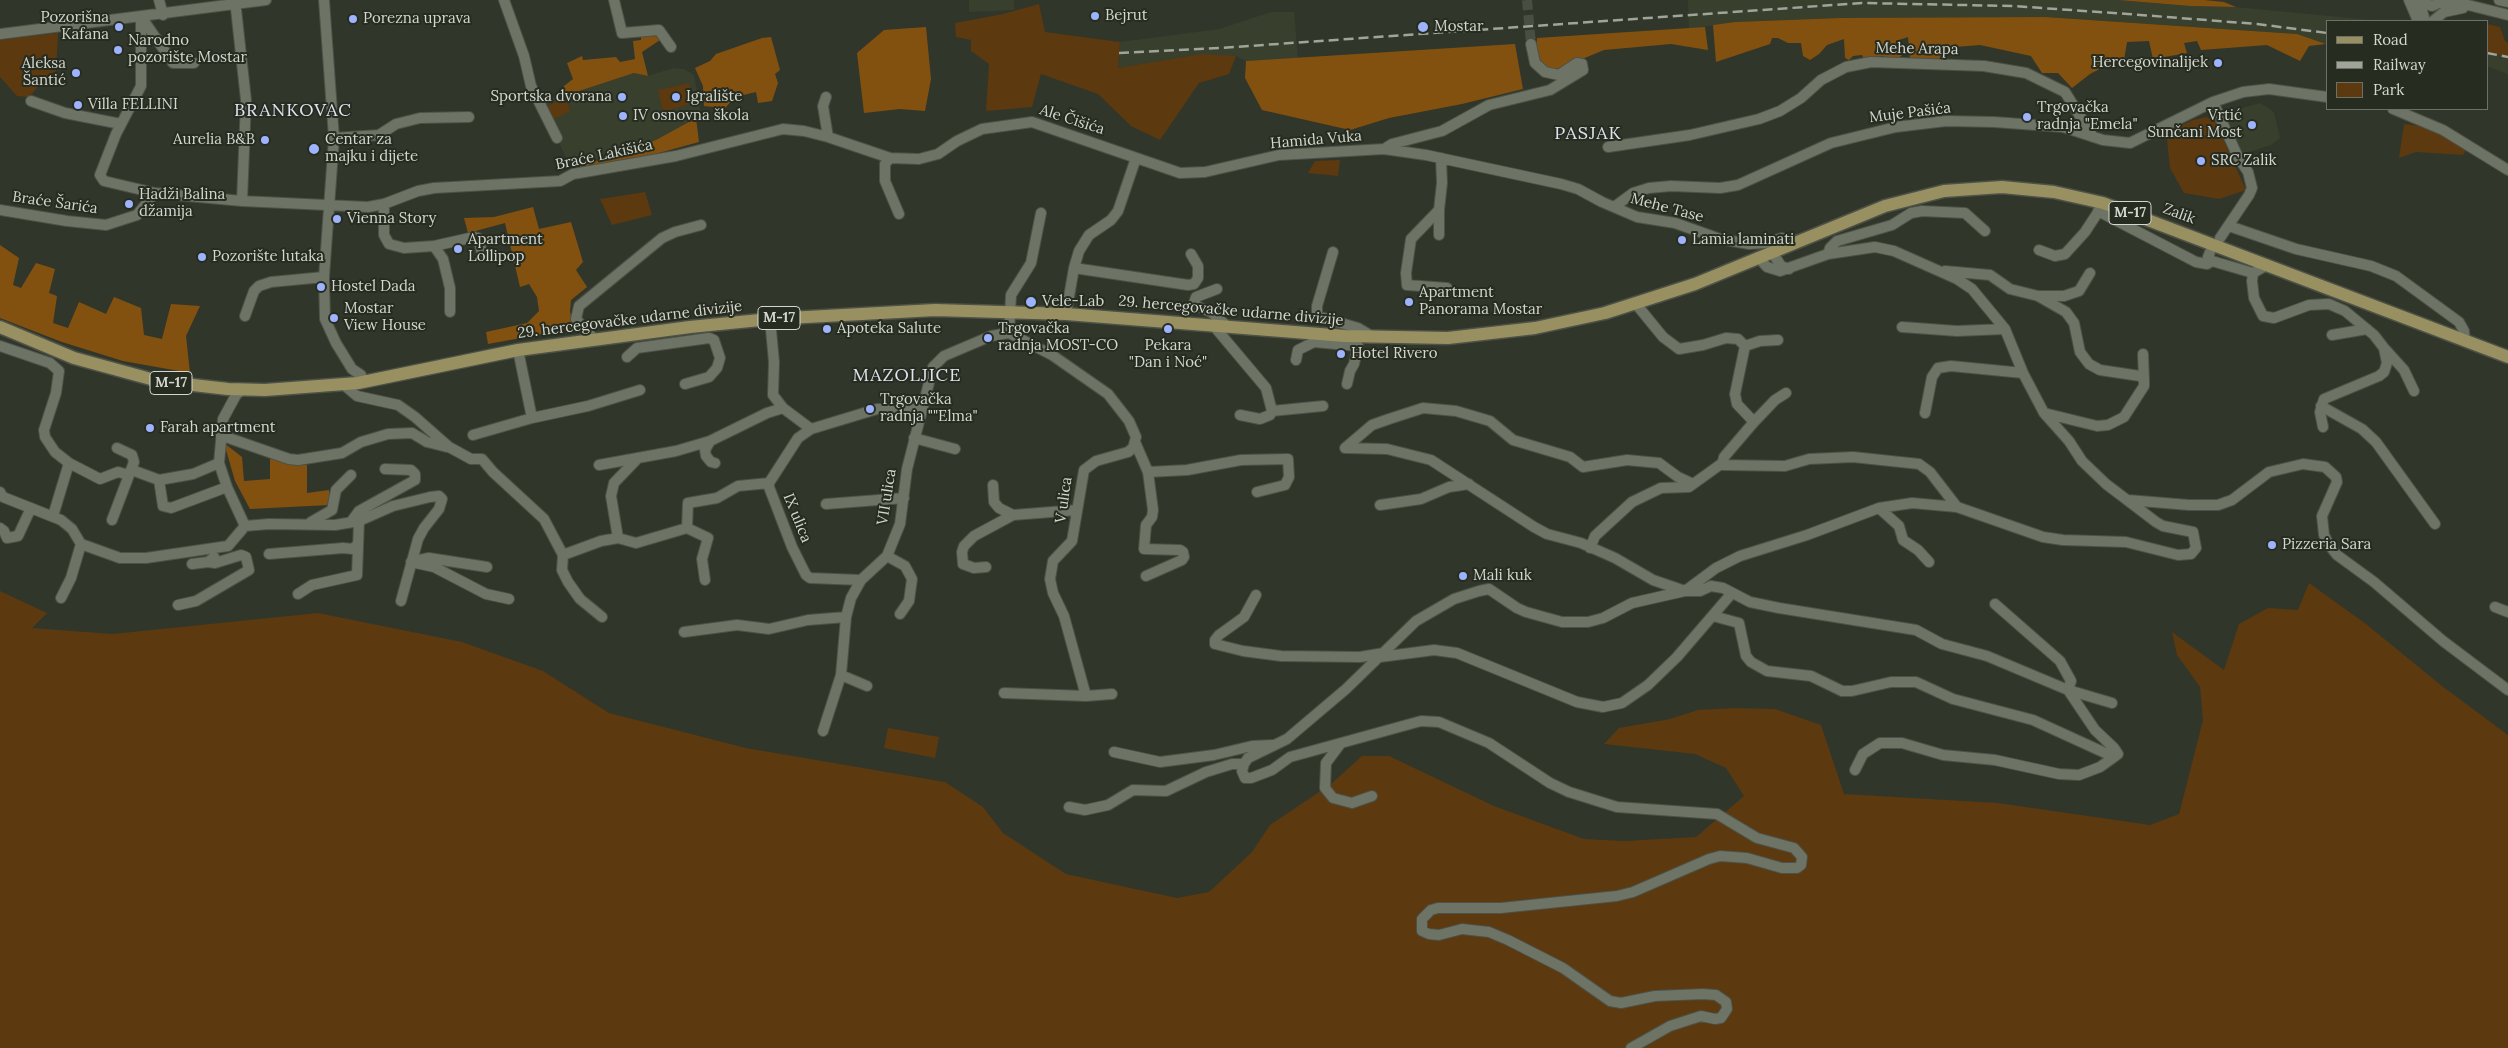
<!DOCTYPE html>
<html>
<head>
<meta charset="utf-8">
<style>
	body { margin:0 }
	#map { position:relative; width:2508px; height:1048px; overflow:hidden; background:#31362a; font-family:Lora,serif }
	canvas { display:block }
	.legend { position:absolute; left:2326px; top:20px; width:162px; height:90px; box-sizing:border-box; background:#272c20; border:1px solid #6c7066; margin:0; padding:6px 9px; list-style:none; font-size:15px; color:#d4d7cf }
	.legend li { display:flex; align-items:center; gap:10px; height:25px }
	.legend b { width:25px; border:1px solid #6c7066 }
</style>
</head>
<body>
<div id="map">
<canvas width="2508" height="1048"></canvas>
<ul class="legend">
<li><b style="height:6px;background:#989061"></b>Road</li>
<li><b style="height:6px;background:#a0a49a"></b>Railway</li>
<li><b style="height:14px;background:#5c390e"></b>Park</li>
</ul>
</div>
<script>
const ctx = document.querySelector('canvas').getContext('2d');
ctx.lineJoin = 'round';
function paint(path, color) { ctx.fillStyle = color; ctx.fill(path, 'evenodd'); }
const shape = rows => new Path2D(rows.map(r => 'M' + r).join(''));
function strokePath(path, color, width, dash) { ctx.strokeStyle = color; ctx.lineWidth = width; ctx.lineCap = dash ? 'butt' : 'round'; ctx.setLineDash(dash || []); ctx.stroke(path); }
function drawText(font, color, halo, rows, align = 'center') {
  ctx.font = font + ' Lora,serif'; ctx.lineWidth = 4; ctx.setLineDash([]); ctx.textBaseline = 'middle'; ctx.strokeStyle = halo; ctx.fillStyle = color; for (const [text, x, y, turn = 0] of rows) {
    ctx.save(); ctx.translate(x, y); ctx.rotate((+turn || 0) * Math.PI / 180); ctx.textAlign = isNaN(turn) ? turn : align; if (halo) ctx.strokeText(text, 0, 0); ctx.fillText(text, 0, 0); ctx.restore();
  }
}
const built = shape([
	[969,0,1014,0,1014,10,969,12],
	[1688,0,2118,0,2190,6,2236,7,2382,21,2327,21,2327,44,2297,34,2045,17,1841,18,1735,22,1689,29],
	[1271,12,1294,12,1298,58,1246,61,1236,56,1118,68,1120,42,1219,29],
	[2487,53,2508,56,2508,74,2487,66],
	[673,68,684,69,694,75,701,113,696,118,656,140,578,167,569,166,543,103,563,93,570,94,634,73,648,76],
	[2260,103,2274,112,2280,138,2271,145,2242,154,2228,123,2228,112]
]);
const green = shape([
	[1039,4,1045,32,1120,42,1118,68,1202,54,1236,56,1229,74,1199,83,1160,140,1131,126,1098,94,1041,74,1032,107,986,111,989,64,971,51,971,40,956,37,955,23,1003,14],
	[2487,24,2500,27,2505,41,2508,43,2508,56,2487,53],
	[58,33,56,71,48,75,29,97,17,96,0,77,0,40],
	[689,83,693,103,663,112,658,90],
	[566,98,570,111,550,121,545,107],
	[2207,117,2215,121,2246,190,2219,199,2184,193,2170,168,2167,140,2176,128,2193,120],
	[2404,124,2434,128,2468,147,2463,155,2416,152,2399,158],
	[1340,160,1338,176,1308,173,1315,161],
	[645,192,652,215,612,225,600,199],
	[2309,583,2366,624,2442,686,2508,735,2508,1048,0,1048,0,591,47,613,32,628,112,634,318,613,462,642,543,671,609,713,746,748,945,782,983,807,1003,833,1066,874,1177,898,1209,892,1252,852,1270,825,1331,784,1362,756,1389,756,1494,806,1584,839,1624,841,1696,837,1744,796,1726,768,1695,754,1604,744,1619,728,1670,719,1698,710,1734,708,1775,709,1821,725,1844,794,1998,803,2150,825,2179,814,2203,720,2200,687,2177,655,2172,632,2224,670,2239,624,2268,608,2298,610],
	[888,728,939,737,935,758,884,748]
]);
const forest = shape([
	[2118,0,2204,0,2224,2,2236,7,2190,6],
	[2045,17,2297,34,2326,44,2309,46,2300,61,2267,45,2201,50,2197,41,2184,43,2187,53,2153,59,2149,41,2127,42,2124,60,2109,64,2090,74,2072,88,2058,73,2042,73,2031,56,1980,45,1955,47,1934,62,1910,59,1908,37,1896,41,1895,48,1902,56,1890,60,1883,56,1864,59,1862,55,1853,56,1849,60,1845,58,1844,39,1827,45,1819,54,1810,60,1803,56,1801,43,1788,43,1778,38,1772,38,1770,44,1716,62,1713,25,1735,22,1841,18],
	[926,27,931,79,925,111,900,109,864,113,857,53,884,30],
	[1705,27,1708,50,1671,44,1604,50,1558,69,1543,67,1536,57,1537,38],
	[658,32,663,38,642,52,648,76,634,73,570,94,563,93,564,86,573,79,567,63,582,56,583,60,616,57,620,62,635,59,633,41,641,40,641,33],
	[771,37,780,70,775,74,778,83,772,101,758,103,756,92,735,97,725,108,704,106,703,86,695,68,710,61,716,54,762,38],
	[1515,44,1523,89,1462,104,1389,118,1350,130,1262,110,1245,78,1246,61],
	[696,118,699,142,582,174,578,167,656,140],
	[533,207,539,229,571,222,583,262,576,270,587,287,571,300,570,312,575,328,488,344,486,332,527,323,539,311,537,297,529,284,520,287,505,223,468,233,464,218,494,217],
	[0,245,19,258,13,285,21,288,36,263,55,269,49,293,57,296,53,323,68,328,79,302,106,314,114,297,141,308,144,335,162,339,171,304,200,306,186,336,190,373,123,361,62,342,0,318],
	[224,443,242,457,244,481,270,479,270,458,307,465,307,493,329,490,329,505,250,509,235,481]
]);
const minorTunnel = shape([
	[1527,0,1531,44]
]);
const minor = shape([
	[159,0,163,15],
	[235,0,246,100,242,201],
	[324,0,334,138,324,277,325,319,336,343,352,369,361,375],
	[504,0,524,56,531,86,557,138],
	[614,0,622,33,659,30,671,47],
	[2409,0,2418,21],
	[2416,0,2432,6,2446,0],
	[2499,0,2508,2],
	[2420,3,2425,21],
	[2442,3,2468,5,2508,15],
	[141,17,141,86,116,134,100,175,104,181,155,193,242,201,368,207,384,204,418,191,434,188,560,181,573,174,676,156,783,129,804,131,828,137,890,158,919,159,938,154,957,141,982,129,1032,122,1180,173,1205,172,1279,155,1384,149,1426,155,1561,184,1578,189,1602,202,1637,217,1675,223,1720,239,1749,244,1766,243,1782,238,1794,243],
	[142,18,173,63,194,63],
	[2433,21,2444,12,2463,8],
	[0,34,266,0],
	[826,97,823,106,828,137],
	[31,101,65,113,121,124],
	[2213,102,2238,157,2248,172,2252,188,2249,195,2220,238],
	[2393,109,2443,130,2508,170],
	[334,138,379,135,396,124,420,118,469,117],
	[1608,147,1690,135,1759,119,1780,111,1801,98,1821,80,1846,67,1871,62,1984,66,2026,73,2065,92,2093,137],
	[1384,149,1392,144,1442,131,1489,105,1550,90,1583,70,1582,64,1577,63,1559,75,1545,72,1535,63,1531,44],
	[890,158,885,164,885,181,899,214],
	[1441,158,1442,183,1439,210,1411,239,1406,273,1407,285,1447,288],
	[384,204,384,235,389,244,404,248,434,246,443,259,450,288,450,312],
	[1614,207,1633,193,1649,188,1671,186,1720,188,1738,185,1831,143,1896,127,1946,121,1994,122,2063,127,2103,140,2130,143,2213,102,2243,92,2269,89,2327,97],
	[0,210,67,221,106,225,137,215,155,193],
	[2098,211,2196,262,2207,264,2212,261],
	[2229,226,2296,249,2371,266,2396,276,2459,322,2464,331,2465,341],
	[1439,235,1439,210],
	[434,246,474,237,478,238,482,253],
	[2039,250,2055,256,2065,254,2085,232,2102,206],
	[1333,252,1317,306,1317,316,1358,328,1373,337],
	[1772,252,1781,266,1789,269],
	[2210,252,2208,257,2212,261,2253,273],
	[1828,254,1830,248,1837,241,1892,225,1911,213,1922,211,1965,213,1985,231],
	[2267,265,2253,273,2252,281,2254,298,2263,316,2274,318,2309,305,2329,304,2345,311,2374,335,2384,348,2387,363,2384,372,2379,376,2324,399,2320,412,2323,427],
	[1074,268,1188,285,1194,284,1198,278,1198,266,1191,254],
	[1945,271,1990,275,2010,289,2038,296,2064,296,2079,291,2090,273],
	[1217,289,1196,297,1194,303,1196,306,1211,312,1227,326],
	[2038,296,2066,312,2074,323,2080,352,2089,364,2100,370,2140,376,2144,380,2144,386,2124,417,2108,425,2097,426,2044,413],
	[1636,304,1663,337,1679,349,1703,345,1726,338,1738,339,1745,346,1760,341,1778,340],
	[1066,314,1074,268,1079,251,1089,235,1111,220,1118,211,1136,158],
	[245,316,254,291,259,286,271,282,324,277],
	[770,319,774,362,773,395,783,408,811,429,877,409,920,409],
	[1213,325,1266,388,1272,411],
	[1902,327,1957,331,2005,329],
	[1009,333,1052,355,1108,394,1129,421,1136,437,1133,448,1128,452,1096,461,1084,470,1072,541,1053,561,1050,579,1053,593,1064,616,1086,696],
	[1009,333,1011,295,1031,263,1041,213],
	[2332,335,2367,329],
	[594,339,576,319,579,306,662,238,675,232,701,225],
	[0,346,50,363,59,371,56,393,44,430,45,437,55,452,69,463],
	[1745,346,1735,394,1737,404,1754,422,1724,457,1722,465,1785,466,1809,459,1853,457,1919,464,1930,472,1957,507],
	[2385,349,2404,370,2414,391],
	[518,350,532,418],
	[2143,354,2144,380],
	[627,357,637,348,709,338,714,340,720,358,717,368,709,377,685,384],
	[1296,360,1298,350,1314,342,1358,346,1354,364,1350,371,1347,384],
	[344,385,357,396,398,405,415,417,449,447,471,459,482,459,493,472,544,519,563,555,601,541,618,538,636,543,687,528,708,538,702,559,705,580],
	[243,389,236,395,223,419,219,463,227,487,245,526,269,524,335,525,359,521,393,506,430,497,439,496,442,499,439,509,424,528,418,539,401,601],
	[2321,406,2362,429,2376,442,2435,524],
	[1925,413,1932,377,1938,368,1951,366,2023,373],
	[1240,415,1260,419,1270,415,1272,411,1323,406],
	[1754,422,1775,400,1786,393],
	[811,429,798,438,769,483,769,487,792,547,806,575,810,578,861,580],
	[220,435,289,459,298,460,342,453,361,442,388,434,412,433,427,442,447,447],
	[473,435,532,418,588,406,640,390],
	[914,438,955,449],
	[710,441,705,450,706,456,711,462,715,463],
	[1135,442,1148,472,1187,470,1241,460,1288,459,1289,477,1285,485,1257,492],
	[1345,448,1387,449,1431,460,1534,527,1547,534,1581,543,1615,558,1653,580,1685,591,1700,591,1711,586,1723,588,1750,602,1779,608,1916,630,1942,644,1987,656,2068,690,2112,703],
	[1345,448,1372,425,1389,419,1423,408,1456,411,1490,421,1513,440,1570,457,1583,467,1627,460,1659,463,1678,477,1693,484],
	[599,465,676,451,710,441,767,413,783,408],
	[132,470,159,480,193,474,219,463],
	[159,480,163,506,171,508,227,487],
	[993,485,994,502,999,508,1013,515,1077,510],
	[0,492,3,497,61,520,72,529,81,544,120,558,146,558,228,546,245,526],
	[2128,500,2189,505,2218,505,2232,500,2269,472,2303,464,2325,467,2336,477,2337,482,2322,516,2324,535,2329,545,2337,555,2374,582,2443,641,2508,690],
	[826,504,904,498],
	[1380,505,1421,499,1449,487,1469,484],
	[1879,508,1899,526,1903,540,1918,550,1929,562],
	[53,516,69,463,100,479,118,472,129,475],
	[112,520,134,462,132,455,117,448],
	[311,522,332,510,336,490,351,475],
	[351,522,359,511,415,480,415,474,411,470,385,469],
	[0,528,4,531,7,538,18,536,31,508],
	[687,528,688,503,717,498,738,486,769,483],
	[618,538,611,496,614,483,638,458],
	[1590,548,1595,536,1632,502,1661,488,1689,487,1721,464],
	[269,554,343,548,353,549,358,544],
	[563,555,562,570,568,582,580,599,602,617],
	[887,556,905,566,912,579,909,601,900,614],
	[414,561,429,558,487,567],
	[411,562,434,567,486,594,509,599],
	[192,564,208,562,214,557],
	[986,567,974,568,963,564,962,552,964,546,974,536,1013,515],
	[1146,576,1182,560,1184,557,1183,552,1180,550,1144,549,1146,525,1152,517,1153,510,1148,472],
	[298,594,312,585,357,575,359,521],
	[1256,595,1244,617,1219,635,1215,640,1215,644,1243,651,1281,656,1360,657,1384,653],
	[61,598,71,578,81,544],
	[178,605,196,601,249,570,246,557,241,555,215,563,208,562],
	[2495,607,2508,612],
	[1713,616,1739,623,1746,656,1751,662,1767,671,1811,676,1842,691,1852,691,1891,682,1916,682,1953,699,2033,720,2114,757,2118,754,2114,748,2095,730,2068,690,2071,681,2060,661,1995,604],
	[684,632,737,625,769,629,808,620,846,617],
	[1380,657,1434,650,1457,653,1577,702,1603,707,1622,703,1648,685,1677,657,1732,593],
	[841,675,867,686],
	[1004,693,1086,696,1112,694],
	[823,731,841,675,846,617,851,598,861,580,887,556,900,524,907,469,933,367,944,356,991,336,1009,333],
	[1341,743,1326,763,1325,788,1333,798,1352,803,1372,796],
	[1114,752,1160,762,1214,755,1252,746,1273,745],
	[1855,770,1863,754,1880,743,1902,743,1943,755,1995,760,2059,774,2079,775,2100,767,2114,757],
	[1069,807,1085,810,1108,805,1133,790,1166,791,1206,772,1232,764,1244,764],
	[1631,1048,1670,1026,1701,1016,1715,1019,1721,1018,1727,1009,1726,1002,1716,995,1703,994,1655,996,1621,1003,1610,1001,1563,968,1508,940,1489,932,1462,929,1439,935,1429,934,1422,931,1422,919,1431,910,1438,908,1501,908,1617,896,1633,892,1709,859,1720,856,1747,858,1782,868,1797,868,1801,865,1802,857,1794,848,1757,838,1717,814,1617,807,1569,792,1550,783,1489,743,1439,722,1421,721,1290,757,1272,770,1251,778,1245,778,1242,771,1244,764,1248,758,1287,739,1346,689,1416,621,1454,599,1479,591,1489,589,1517,608,1526,612,1562,622,1588,622,1603,618,1632,603,1685,591,1716,568,1740,556,1807,535,1879,508,1912,503,1957,507,2043,537,2063,540,2126,542,2178,555,2191,554,2196,548,2193,532,2163,526,2156,522,2106,484,2082,461,2069,441,2044,413,2023,373,2005,329,1972,289,1957,279,1894,251,1875,247,1828,254,1780,271,1767,267,1758,257]
]);
const major = shape([
	[0,327,74,358,158,381,228,389,265,390,358,383,518,350,690,327,770,319,935,310,1066,314,1345,336,1448,338,1535,328,1605,313,1695,284,1885,206,1944,191,2002,187,2054,192,2103,203,2508,357]
]);
const rail = shape([
	[1119,53,1220,48,1862,3,2013,6,2128,14,2257,24,2327,33],
	[2487,53,2508,57]
]);
const markers = [
	[1095,16,5,"#9eb3fd"],
	[353,19,5,"#9eb3fd"],
	[119,27,5,"#9eb3fd"],
	[1423,27,6,"#9eb3fd"],
	[118,50,5,"#9eb3fd"],
	[2218,63,5,"#9eb3fd"],
	[76,73,5,"#9eb3fd"],
	[622,97,5,"#9eb3fd"],
	[676,97,5,"#9eb3fd"],
	[78,105,5,"#9eb3fd"],
	[623,116,5,"#9eb3fd"],
	[2027,117,5,"#9eb3fd"],
	[2252,125,5,"#9eb3fd"],
	[265,140,5,"#9eb3fd"],
	[314,149,6,"#9eb3fd"],
	[2201,161,5,"#9eb3fd"],
	[129,204,5,"#9eb3fd"],
	[337,219,5,"#9eb3fd"],
	[1682,240,5,"#9eb3fd"],
	[458,249,5,"#9eb3fd"],
	[202,257,5,"#9eb3fd"],
	[321,287,5,"#9eb3fd"],
	[1031,302,6,"#9eb3fd"],
	[1409,302,5,"#9eb3fd"],
	[334,318,5,"#9eb3fd"],
	[827,329,5,"#9eb3fd"],
	[1168,329,5,"#9eb3fd"],
	[988,338,5,"#9eb3fd"],
	[1341,354,5,"#9eb3fd"],
	[870,409,5,"#9eb3fd"],
	[150,428,5,"#9eb3fd"],
	[2272,545,5,"#9eb3fd"],
	[1463,576,5,"#9eb3fd"]
];
const shields = [
	[2130,213,42],
	[779,318,42],
	[171,383,42]
];
const shieldNames = [
	["M-17",2130,213],
	["M-17",779,318],
	["M-17",171,383]
];
const poiNames = [
	["Bejrut",1105,16],
	["Pozorišna",109,18,"right"],
	["Kafana",109,35,"right"],
	["Porezna uprava",363,19],
	["Mostar",1434,27],
	["Narodno",128,41],
	["pozorište Mostar",128,58],
	["Hercegovinalijek",2208,63,"right"],
	["Aleksa",66,64,"right"],
	["Šantić",66,81,"right"],
	["Sportska dvorana",612,97,"right"],
	["Igralište",686,97],
	["Villa FELLINI",88,105],
	["Trgovačka",2037,108],
	["radnja \"Emela\"",2037,125],
	["IV osnovna škola",633,116],
	["Vrtić",2242,116,"right"],
	["Sunčani Most",2242,133,"right"],
	["Aurelia B&B",255,140,"right"],
	["Centar za",325,140],
	["majku i dijete",325,157],
	["SRC Zalik",2211,161],
	["Hadži Balina",139,195],
	["džamija",139,212],
	["Vienna Story",347,219],
	["Apartment",468,240],
	["Lollipop",468,257],
	["Lamia laminati",1692,240],
	["Pozorište lutaka",212,257],
	["Hostel Dada",331,287],
	["Apartment",1419,293],
	["Panorama Mostar",1419,310],
	["Vele-Lab",1042,302],
	["Mostar",344,309],
	["View House",344,326],
	["Apoteka Salute",837,329],
	["Trgovačka",998,329],
	["radnja MOST-CO",998,346],
	["Pekara",1168,346,"center"],
	["\"Dan i Noć\"",1168,363,"center"],
	["Hotel Rivero",1351,354],
	["Trgovačka",880,400],
	["radnja \"\"Elma\"",880,417],
	["Farah apartment",160,428],
	["Pizzeria Sara",2282,545],
	["Mali kuk",1473,576]
];
const streetNames = [
	["Mehe Arapa",1917,49,1],
	["Muje Pašića",1910,113,-7],
	["Ale Čišića",1072,120,18],
	["Hamida Vuka",1316,140,-5],
	["Braće Lakišića",604,155,-12],
	["Braće Šarića",55,203,8],
	["Mehe Tase",1667,208,15],
	["Zalik",2179,214,20],
	["29. hercegovačke udarne divizije",1231,311,5],
	["29. hercegovačke udarne divizije",630,320,-7],
	["VII ulica",887,497,-81],
	["V ulica",1064,500,-82],
	["IX ulica",797,518,68]
];
const quarterNames = [
	["BRANKOVAC",293,111],
	["PASJAK",1588,134],
	["MAZOLJICE",907,376]
];
paint(built, '#383f2d');
paint(green, '#5c390e');
paint(forest, '#83510f');
strokePath(minorTunnel, '#494e43', 10, [10, 5]);
strokePath(minor, '#4d5147', 12);
strokePath(major, '#4d5147', 15);
strokePath(minor, '#6d7365', 10);
strokePath(major, '#989061', 12);
strokePath(rail, '#a0a49a', 2.5, [10, 5]);
for (const [x, y, r, color] of markers) { const dot = new Path2D(); dot.arc(x, y, r, 0, 2 * Math.PI); ctx.fillStyle = color; ctx.fill(dot); strokePath(dot, '#272c20', 2); }
for (const [x, y, w] of shields) { const box = new Path2D(); box.roundRect(x - w / 2, y - 11.5, w, 23, 4); ctx.fillStyle = '#272c20'; ctx.fill(box); strokePath(box, '#d4d7cf', 1); }
drawText('bold 14px', '#d4d7cf', null, shieldNames);
drawText('15px', '#d4d7cf', '#272c20', poiNames, 'left');
drawText('15px', '#d4d7cf', '#272c20', streetNames);
ctx.letterSpacing = '1px';
drawText('18px', '#dfe4f2', '#272c20', quarterNames);
ctx.letterSpacing = '0px';
</script>
</body>
</html>
